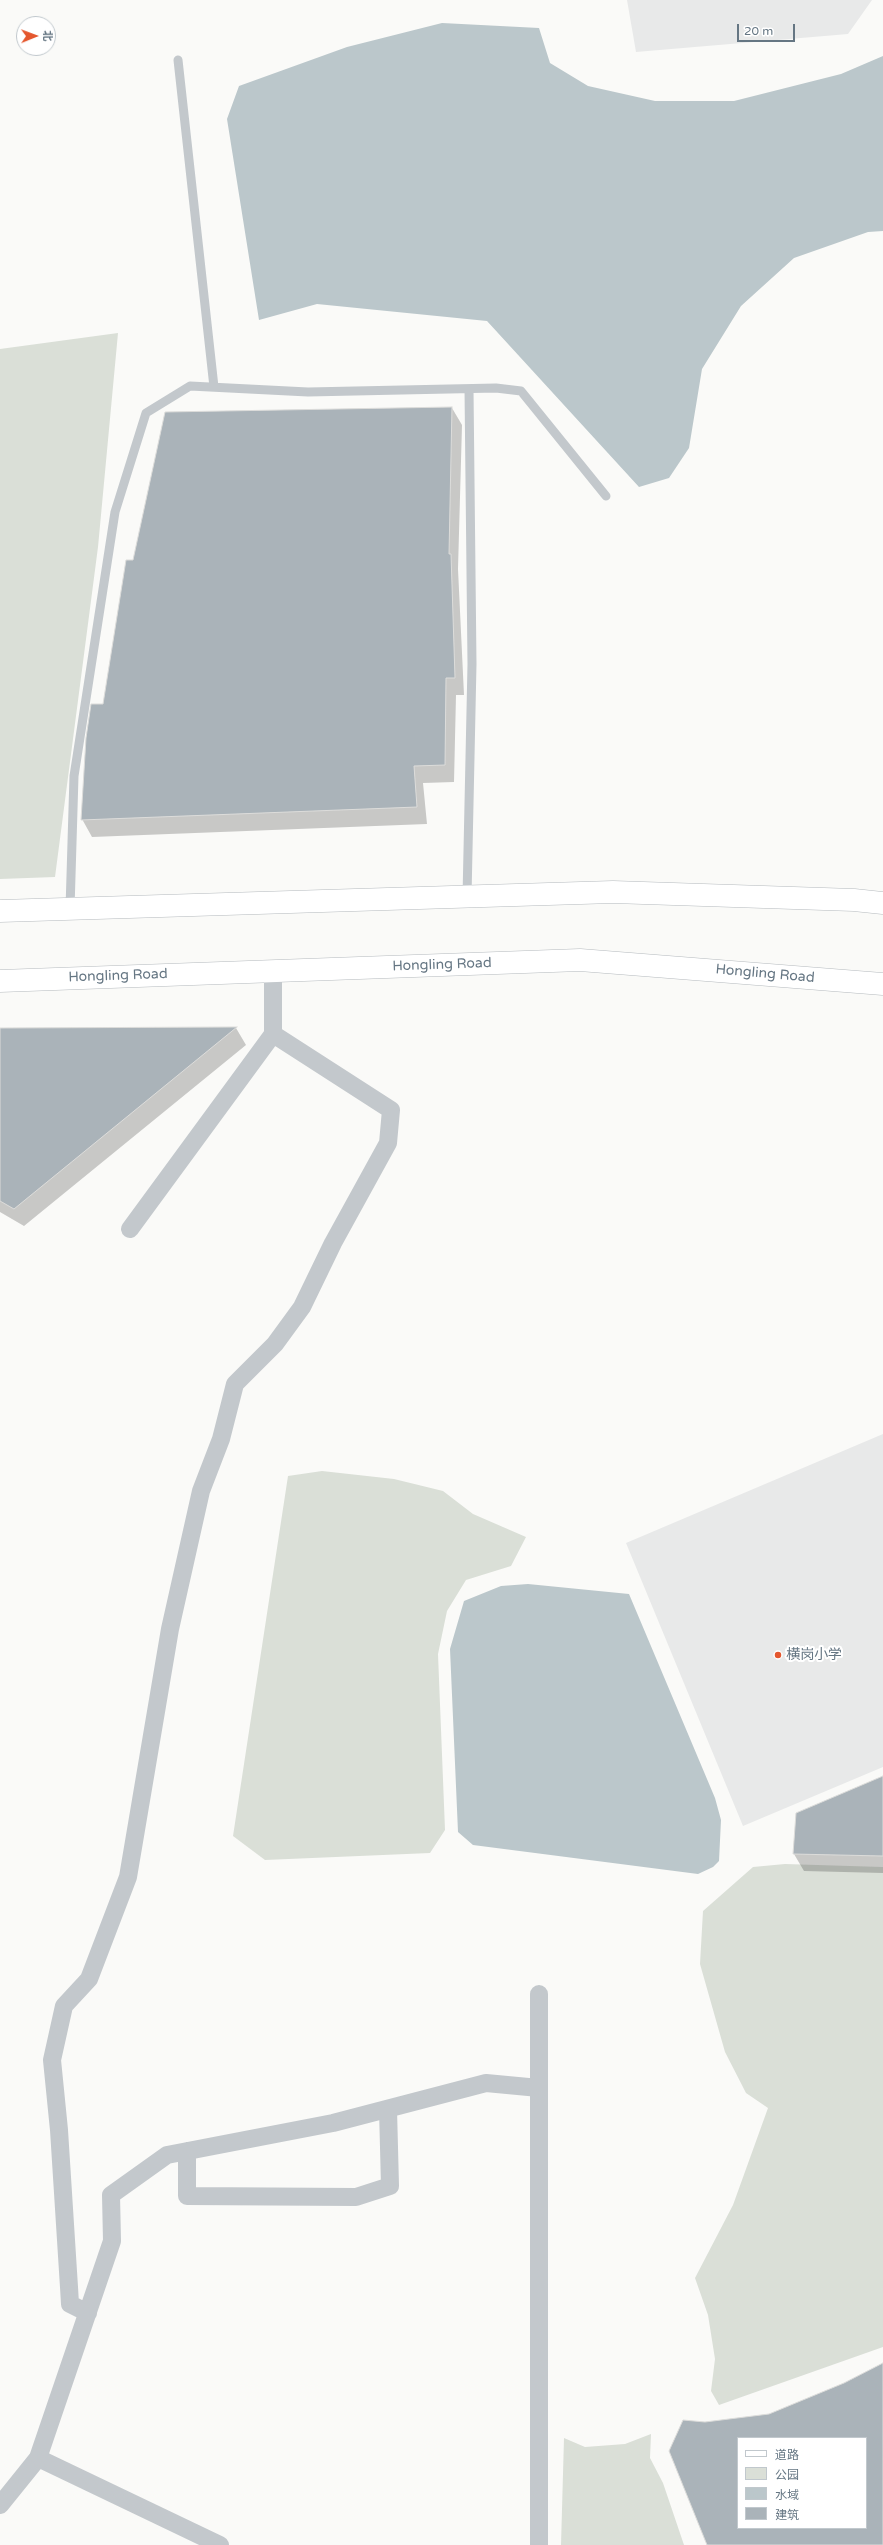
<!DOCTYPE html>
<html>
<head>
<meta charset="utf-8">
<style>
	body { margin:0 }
	#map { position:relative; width:883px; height:2545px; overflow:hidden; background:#fafaf8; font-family:"Varela Round","Noto Sans SC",sans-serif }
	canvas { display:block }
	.legend { position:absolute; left:737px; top:2437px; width:130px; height:92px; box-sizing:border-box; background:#fff; border:1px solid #c1c8cd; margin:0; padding:5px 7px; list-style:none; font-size:12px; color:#657683 }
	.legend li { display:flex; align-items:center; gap:8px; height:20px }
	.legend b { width:20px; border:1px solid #c1c8cd }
	.north { position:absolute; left:16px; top:16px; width:40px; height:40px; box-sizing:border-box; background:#fff; border:1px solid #c1c8cd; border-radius:50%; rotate:89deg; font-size:11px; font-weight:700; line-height:16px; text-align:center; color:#657683 }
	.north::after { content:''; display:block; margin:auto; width:14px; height:18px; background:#e4572e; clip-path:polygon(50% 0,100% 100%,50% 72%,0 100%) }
	.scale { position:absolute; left:737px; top:24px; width:58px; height:18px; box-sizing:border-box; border:2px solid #657683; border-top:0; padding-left:5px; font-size:12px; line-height:14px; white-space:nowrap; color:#657683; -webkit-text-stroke:3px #fff; paint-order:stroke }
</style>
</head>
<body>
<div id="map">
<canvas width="883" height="2545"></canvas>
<ul class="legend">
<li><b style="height:5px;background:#fff"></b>道路</li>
<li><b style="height:11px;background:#dadfd7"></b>公园</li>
<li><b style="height:11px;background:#bbc7cb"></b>水域</li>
<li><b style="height:11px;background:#aab3b9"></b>建筑</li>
</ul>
<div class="north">北</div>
<div class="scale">20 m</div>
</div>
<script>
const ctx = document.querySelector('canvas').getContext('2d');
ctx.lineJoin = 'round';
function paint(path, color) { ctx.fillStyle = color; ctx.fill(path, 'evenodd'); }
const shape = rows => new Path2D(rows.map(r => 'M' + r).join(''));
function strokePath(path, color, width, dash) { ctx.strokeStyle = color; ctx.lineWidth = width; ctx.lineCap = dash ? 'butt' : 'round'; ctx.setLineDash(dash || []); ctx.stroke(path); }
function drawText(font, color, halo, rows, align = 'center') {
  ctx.font = font + ' "Varela Round","Noto Sans SC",sans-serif'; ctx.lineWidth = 4; ctx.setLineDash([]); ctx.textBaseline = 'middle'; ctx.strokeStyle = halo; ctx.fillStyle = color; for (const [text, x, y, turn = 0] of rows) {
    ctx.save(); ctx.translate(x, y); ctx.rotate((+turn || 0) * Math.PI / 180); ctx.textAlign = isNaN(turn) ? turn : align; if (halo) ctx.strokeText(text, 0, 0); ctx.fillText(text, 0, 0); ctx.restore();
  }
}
const built = shape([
	[627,0,872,0,848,34,636,52],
	[883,1434,883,1767,743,1826,626,1543]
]);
const green = shape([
	[118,333,98,547,55,877,0,879,0,349],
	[322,1471,394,1479,443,1491,473,1514,526,1537,511,1566,466,1580,447,1611,438,1654,445,1830,430,1853,265,1860,233,1836,288,1476],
	[785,1864,883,1867,883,2347,719,2405,711,2391,715,2359,708,2315,695,2278,733,2205,768,2108,746,2093,725,2052,700,1964,703,1911,753,1867],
	[651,2434,650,2458,663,2483,684,2545,561,2545,564,2438,585,2447,625,2444]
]);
const water = shape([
	[442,23,539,28,550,63,588,86,655,101,734,101,841,74,883,56,883,231,868,232,794,258,741,306,702,369,689,448,669,478,639,487,487,321,317,304,259,320,227,119,239,86,347,47],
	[528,1584,629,1594,715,1798,721,1820,719,1861,713,1867,698,1874,473,1845,458,1832,450,1649,464,1601,501,1586]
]);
const shadow = shape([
	[452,408,462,425,458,569,464,695,456,695,454,782,423,783,427,824,92,837,82,819,134,561],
	[236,1028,246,1045,24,1226,0,1212,0,1029],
	[883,1778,883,1873,804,1871,794,1854]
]);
const building = shape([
	[452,407,449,554,451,554,455,678,446,678,445,765,414,766,417,807,81,820,86,738,91,704,103,704,126,560,133,560,165,412,452,407],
	[237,1027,14,1209,0,1201,0,1028,237,1027],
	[883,1776,883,1856,793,1854,796,1813,883,1776],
	[883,2363,883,2545,707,2545,669,2451,683,2420,705,2422,769,2414,844,2383,883,2363],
	[738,2438,866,2438,866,2528,738,2528,738,2438]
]);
const service = shape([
	[178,60,214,387],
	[467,897,472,664,469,389],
	[70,909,74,776,115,512,146,413,190,386,308,392,496,388,521,391,606,496]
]);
const minor = shape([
	[130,1229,273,1034,273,971],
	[539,1994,539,2545],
	[187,2151,187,2196,356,2197,390,2186,388,2109],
	[88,2313,70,2304,69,2287,59,2130,52,2060,64,2006,89,1979,128,1877,170,1629,201,1491,221,1439,235,1384,275,1344,302,1307,333,1243,388,1143,391,1110,273,1034],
	[38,2458,220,2545],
	[0,2505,38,2458,112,2241,111,2195,167,2155,333,2123,486,2083,539,2088]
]);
const primary = shape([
	[0,911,613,892,854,900,883,903],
	[0,981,580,960,883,984]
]);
const markers = [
	[778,1655,4,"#e4572e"]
];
const streetNames = [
	["Hongling Road",442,965,-2],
	["Hongling Road",765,974,5],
	["Hongling Road",118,976,-2]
];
const poiNames = [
	["横岗小学",786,1655]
];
paint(built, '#e8e9e9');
paint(green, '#dadfd7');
paint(water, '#bbc7cb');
paint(shadow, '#0003');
paint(building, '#aab3b9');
strokePath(building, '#dcdcda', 1);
strokePath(primary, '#b5babe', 23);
strokePath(service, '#c3c8cc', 9);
strokePath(minor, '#c3c8cc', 18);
strokePath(primary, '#fff', 22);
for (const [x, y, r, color] of markers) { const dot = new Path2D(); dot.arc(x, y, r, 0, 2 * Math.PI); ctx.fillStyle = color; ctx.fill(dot); strokePath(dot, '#fff', 1.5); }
drawText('14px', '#657683', '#fff', streetNames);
drawText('14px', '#657683', '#fff', poiNames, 'left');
</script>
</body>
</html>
